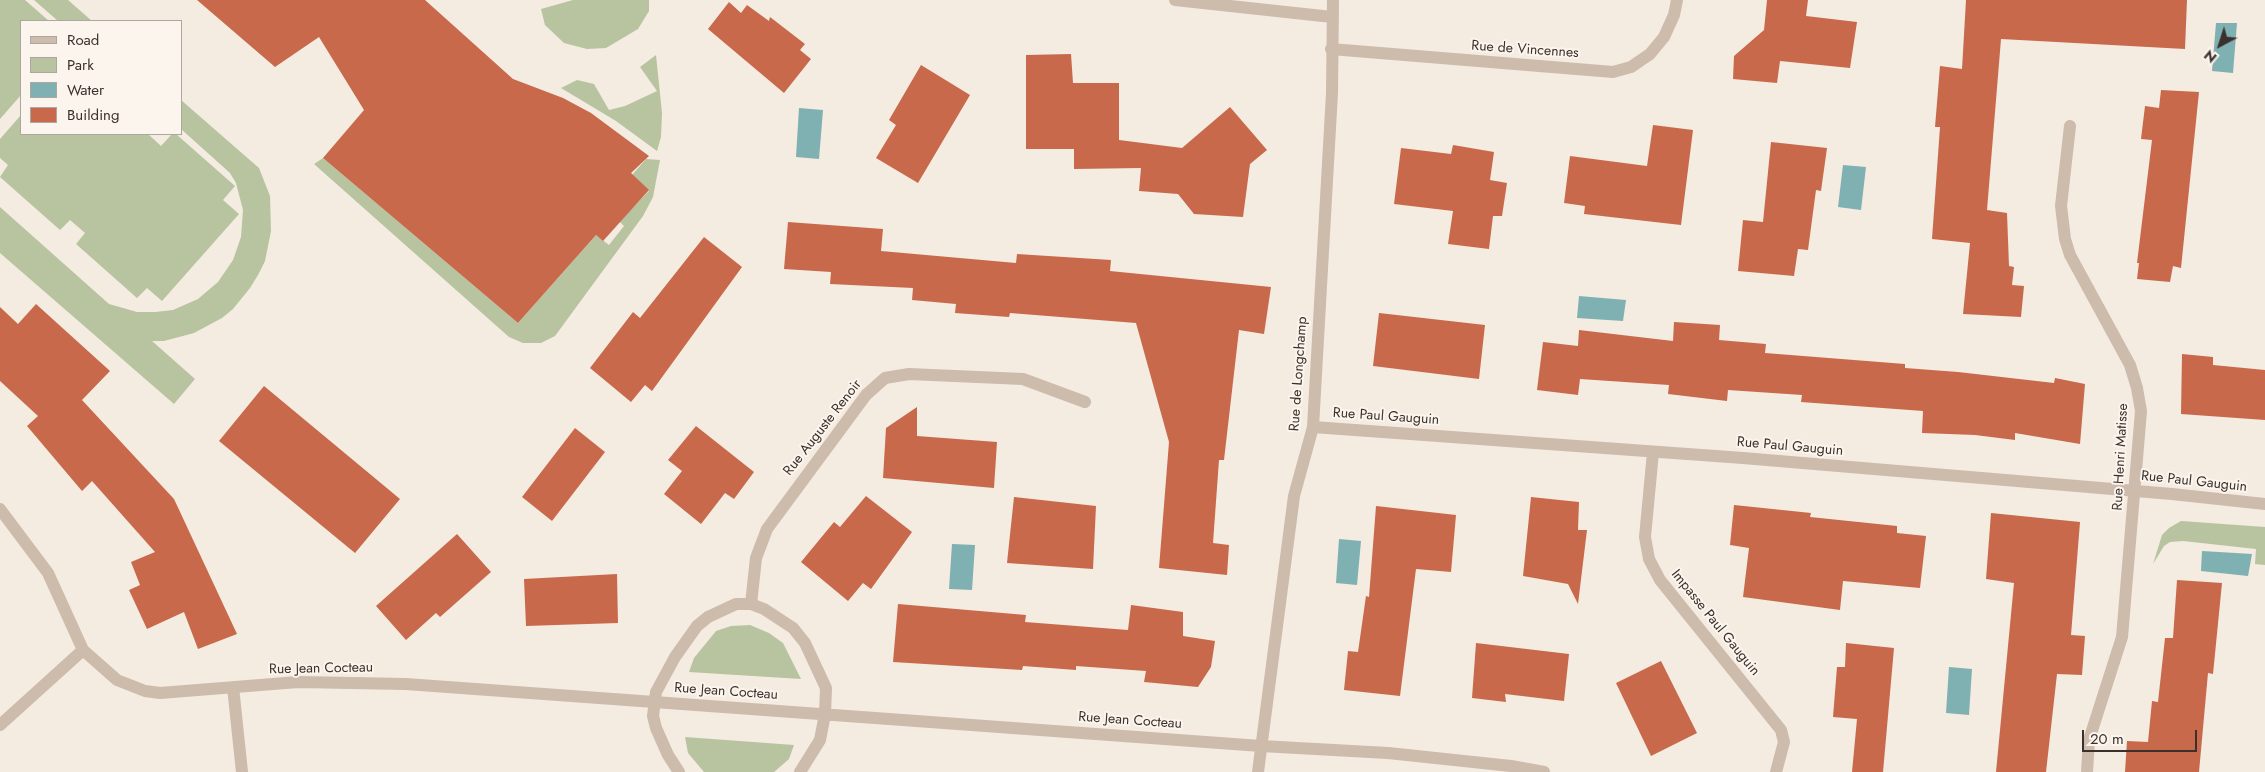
<!DOCTYPE html>
<html>
<head>
<meta charset="utf-8">
<style>
	body { margin:0 }
	#map { position:relative; width:2265px; height:772px; overflow:hidden; background:#f4ebe1; font-family:Jost,sans-serif }
	canvas { display:block }
	.legend { position:absolute; left:20px; top:20px; width:162px; height:115px; box-sizing:border-box; background:#fbf5ee; border:1px solid #aea6a0; margin:0; padding:6px 9px; list-style:none; font-size:15px; color:#3b302b }
	.legend li { display:flex; align-items:center; gap:10px; height:25px }
	.legend b { width:25px; border:1px solid #aea6a0 }
	.north { position:absolute; left:2195px; top:20px; width:50px; height:50px; -webkit-text-stroke:4px #fbf5ee; paint-order:stroke; rotate:220deg; font-size:14px; font-weight:700; line-height:20px; text-align:center; color:#3b302b }
	.north::after { content:''; display:block; margin:auto; width:18px; height:22px; background:#3b302b; clip-path:polygon(50% 0,100% 100%,50% 72%,0 100%) }
	.scale { position:absolute; left:2082px; top:730px; width:115px; height:22px; box-sizing:border-box; border:2px solid #3b302b; border-top:0; padding-left:6px; font-size:15px; line-height:18px; white-space:nowrap; color:#3b302b; -webkit-text-stroke:4px #fbf5ee; paint-order:stroke }
</style>
</head>
<body>
<div id="map">
<canvas width="2265" height="772"></canvas>
<ul class="legend">
<li><b style="height:6px;background:#cdbbac"></b>Road</li>
<li><b style="height:14px;background:#b8c4a0"></b>Park</li>
<li><b style="height:14px;background:#7fb0b2"></b>Water</li>
<li><b style="height:14px;background:#c8694b"></b>Building</li>
</ul>
<div class="north">N</div>
<div class="scale">20 m</div>
</div>
<script>
const ctx = document.querySelector('canvas').getContext('2d');
ctx.lineJoin = 'round';
function paint(path, color) { ctx.fillStyle = color; ctx.fill(path, 'evenodd'); }
const shape = rows => new Path2D(rows.map(r => 'M' + r).join(''));
function strokePath(path, color, width, dash) { ctx.strokeStyle = color; ctx.lineWidth = width; ctx.lineCap = dash ? 'butt' : 'round'; ctx.setLineDash(dash || []); ctx.stroke(path); }
function drawText(font, color, halo, rows, align = 'center') {
  ctx.font = font + ' Jost,sans-serif'; ctx.lineWidth = 4; ctx.setLineDash([]); ctx.textBaseline = 'middle'; ctx.strokeStyle = halo; ctx.fillStyle = color; for (const [text, x, y, turn = 0] of rows) {
    ctx.save(); ctx.translate(x, y); ctx.rotate((+turn || 0) * Math.PI / 180); ctx.textAlign = isNaN(turn) ? turn : align; if (halo) ctx.strokeText(text, 0, 0); ctx.fillText(text, 0, 0); ctx.restore();
  }
}
const green = shape([
	[0,0,25,0,49,21,21,21,21,95,0,119],
	[34,0,68,0,92,21,58,21],
	[573,0,649,0,649,11,638,29,606,48,587,49,564,43,545,25,541,9],
	[656,55,662,113,661,137,657,151,616,121,561,88,577,80,594,84,609,110,625,106,657,91,640,67],
	[181,100,259,168,270,196,271,231,265,261,258,275,250,288,233,309,222,318,194,333,164,341,152,341,195,379,174,404,0,253,0,207,109,304,137,312,155,312,173,310,198,299,218,282,233,260,241,237,243,210,236,183,230,173,181,129],
	[21,115,21,134,148,134,161,146,172,134,176,134,235,186,223,200,239,214,162,301,147,288,137,298,76,244,85,233,70,220,60,230,0,177,8,165,0,158,0,139],
	[323,158,518,323,596,235,609,245,624,226,613,215,633,207,649,191,632,175,646,159,660,160,653,197,643,216,555,336,541,343,523,343,509,337,314,164],
	[2181,521,2265,527,2265,565,2255,564,2256,549,2183,541,2170,542,2164,546,2153,564,2162,535,2169,528],
	[750,625,769,633,783,643,801,679,689,672,694,658,716,631,731,626],
	[685,737,794,745,789,759,774,772,704,772,688,753]
]);
const water = shape([
	[2216,23,2237,23,2233,73,2212,71],
	[799,108,823,110,819,159,796,157],
	[1843,165,1866,167,1861,210,1838,207],
	[1579,296,1626,300,1623,321,1577,318],
	[1339,539,1361,541,1357,585,1336,583],
	[952,544,975,545,972,590,949,589],
	[2202,551,2252,554,2248,576,2201,571],
	[1949,667,1972,669,1969,715,1946,713]
]);
const building = shape([
	[197,0,425,0,513,79,563,98,591,113,649,156,631,173,649,190,603,241,596,235,518,323,323,158,364,110,319,37,275,67],
	[1767,0,1808,0,1806,16,1857,22,1850,68,1780,61,1777,83,1733,79,1734,56,1764,30],
	[1966,0,2187,0,2185,49,2001,39,1987,210,2007,213,2009,266,2014,267,2012,285,2024,286,2021,317,1963,314,1970,243,1932,239,1940,127,1935,127,1940,66,1962,69],
	[729,2,741,13,747,5,769,21,770,17,805,44,800,50,811,59,784,93,708,29],
	[1071,54,1073,83,1119,83,1119,140,1182,148,1230,107,1267,150,1250,164,1243,217,1194,214,1178,194,1139,191,1141,168,1074,169,1074,149,1026,149,1026,55],
	[921,65,970,95,918,183,876,158,896,125,889,120],
	[2161,90,2199,92,2181,268,2173,266,2170,282,2137,279,2139,263,2137,263,2152,140,2141,139,2145,106,2159,108],
	[1653,125,1693,130,1681,225,1584,214,1585,206,1564,203,1570,156,1647,166],
	[1771,142,1827,148,1821,191,1816,190,1808,250,1798,249,1794,276,1738,271,1743,220,1763,222],
	[1453,145,1494,152,1490,180,1507,183,1502,216,1493,216,1489,249,1448,244,1453,211,1394,204,1401,148,1451,154],
	[788,222,883,229,881,251,1016,263,1017,254,1111,260,1110,271,1271,287,1264,334,1239,330,1224,460,1219,460,1213,543,1229,545,1227,575,1159,568,1169,442,1136,323,1010,313,1009,317,955,313,956,304,912,300,913,288,830,284,831,272,784,269],
	[704,237,742,267,652,391,645,385,631,402,590,368,633,312,640,318],
	[36,304,110,371,82,400,174,499,237,634,198,649,184,612,147,629,129,590,140,585,131,562,155,552,92,481,82,491,27,426,38,416,0,381,0,307,18,324],
	[1379,313,1485,325,1479,379,1373,366],
	[1674,322,1720,325,1719,340,1766,344,1765,353,1905,364,1905,368,1958,372,2054,383,2055,378,2085,384,2080,444,2015,433,2015,440,1975,435,1922,433,1923,411,1801,402,1802,395,1728,390,1727,401,1668,394,1669,385,1580,379,1578,395,1537,390,1543,342,1578,346,1579,330,1673,341],
	[2182,354,2213,357,2213,365,2265,370,2265,420,2181,414],
	[264,386,400,499,355,553,219,441],
	[917,407,917,436,997,442,994,488,883,478,886,428],
	[696,426,754,472,734,499,725,493,701,524,664,494,682,471,668,460],
	[575,428,605,452,552,521,522,497],
	[866,496,912,532,871,589,863,583,848,601,801,562,834,522,840,527],
	[1014,497,1096,506,1093,569,1007,563],
	[1531,497,1579,502,1578,530,1587,530,1578,604,1568,584,1523,576],
	[1734,505,1811,513,1810,517,1897,526,1897,533,1926,536,1920,588,1843,581,1840,610,1743,597,1749,548,1730,545],
	[1376,506,1456,515,1451,572,1416,569,1400,696,1344,690,1348,651,1358,652,1366,596,1369,597],
	[1991,513,2080,522,2071,635,2085,636,2082,675,2057,674,2046,772,1996,772,2014,583,1986,579],
	[457,534,491,572,440,617,436,613,406,640,376,606],
	[617,574,618,623,526,626,524,579],
	[2177,580,2222,583,2213,674,2208,673,2199,772,2125,772,2127,741,2148,742,2152,701,2158,702,2165,638,2173,638],
	[898,604,1026,615,1025,622,1128,630,1131,605,1183,612,1183,636,1215,641,1211,667,1198,687,1144,682,1146,671,1076,666,1076,670,1023,666,1022,670,893,662],
	[1476,643,1569,654,1564,701,1505,694,1506,702,1472,698],
	[1846,643,1894,648,1883,772,1852,772,1857,719,1833,717,1837,667,1845,667],
	[1661,661,1697,733,1651,756,1616,683]
]);
const minor = shape([
	[1175,0,1332,17],
	[1331,49,1613,72,1631,67,1650,54,1664,37,1674,15,1677,0],
	[2070,126,2061,206,2065,239,2070,255,2130,365,2137,388,2141,411,2122,637,2089,740,2087,772],
	[1313,427,1743,458,2172,494,2265,504],
	[1653,452,1645,537,1649,559,1660,580,1781,730,1784,742,1776,772],
	[0,509,48,573,83,650,117,680,145,691,160,693,298,682,406,684,1261,746,1388,753,1511,766,1544,772],
	[751,604,756,558,767,529,866,395,885,378,909,374,1023,379,1085,402],
	[233,687,242,772],
	[0,725,83,650],
	[679,772,668,755,656,728,653,716,656,692,675,657,697,626,708,617,736,604,751,604,764,609,793,628,805,643,826,688,825,714,820,740,800,772],
	[1258,772,1294,496,1313,427,1332,93,1333,0]
]);
const streetNames = [
	["Rue de Vincennes",1525,50,4],
	["Rue de Longchamp",1299,374,-86],
	["Rue Paul Gauguin",1386,417,4],
	["Rue Auguste Renoir",823,428,-52],
	["Rue Paul Gauguin",1790,447,5],
	["Rue Henri Matisse",2121,457,-87],
	["Rue Paul Gauguin",2194,482,6],
	["Impasse Paul Gauguin",1715,623,51],
	["Rue Jean Cocteau",321,669,-1],
	["Rue Jean Cocteau",726,692,4],
	["Rue Jean Cocteau",1130,721,4]
];
paint(green, '#b8c4a0');
paint(water, '#7fb0b2');
paint(building, '#c8694b');
strokePath(minor, '#cdbbac', 12);
drawText('14px', '#3b302b', '#fbf5ee', streetNames);
</script>
</body>
</html>
